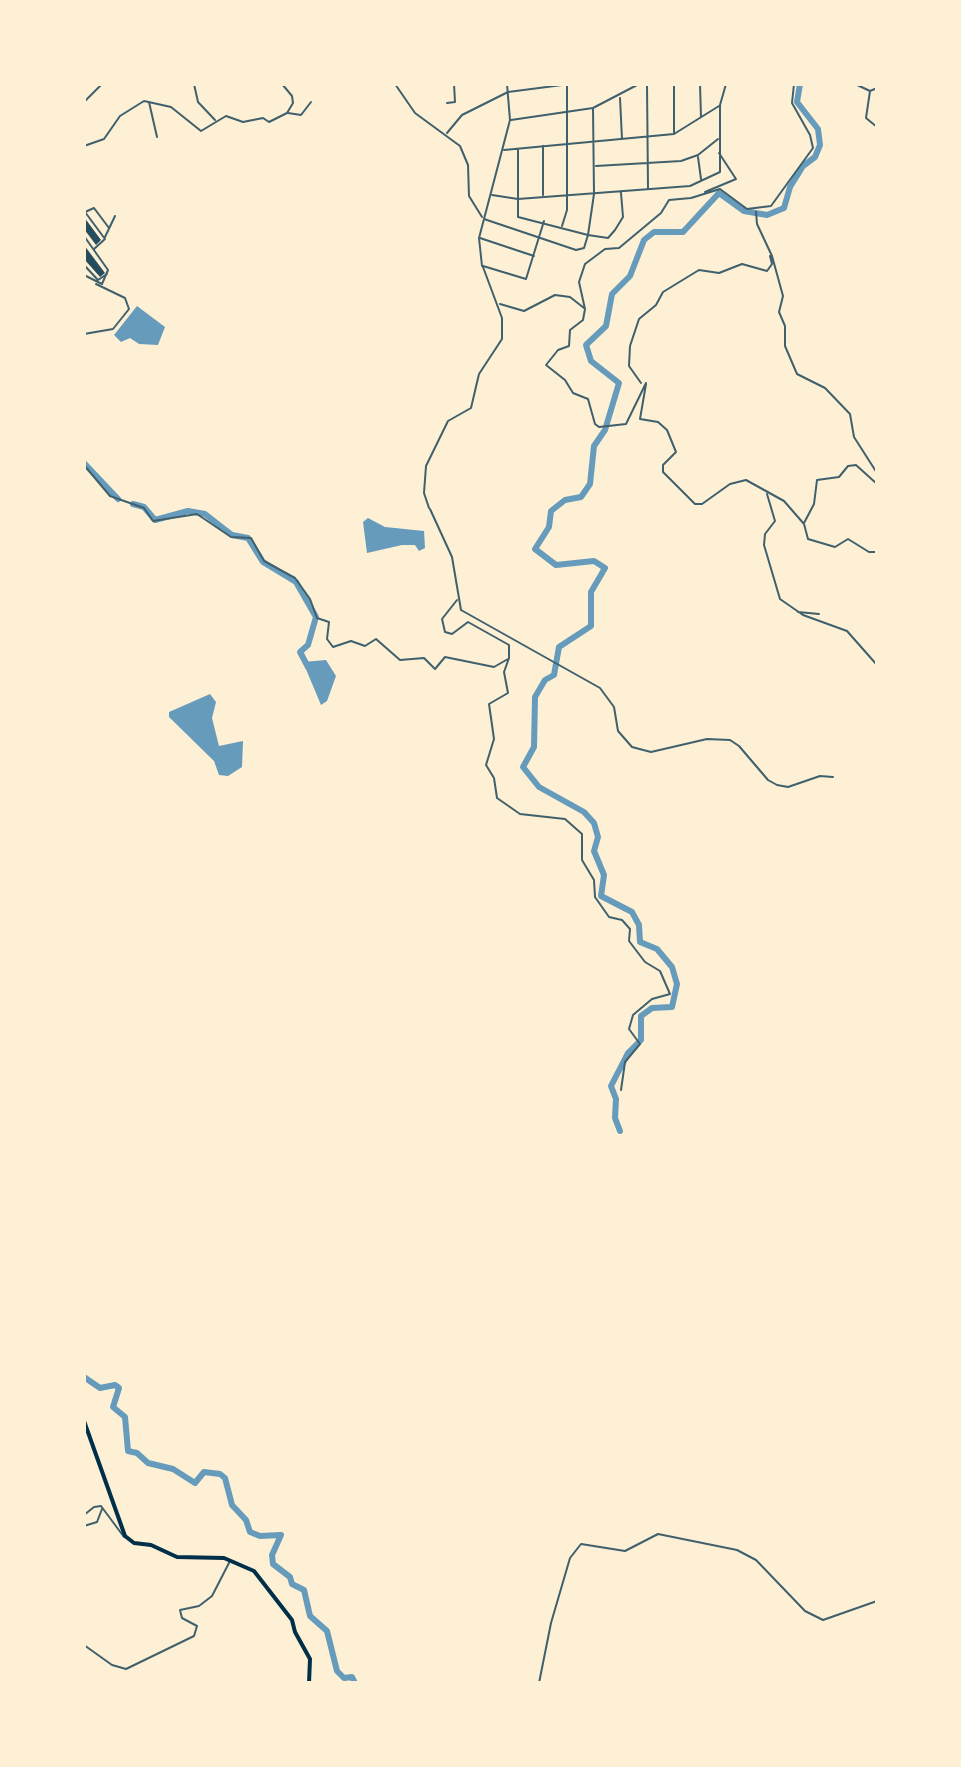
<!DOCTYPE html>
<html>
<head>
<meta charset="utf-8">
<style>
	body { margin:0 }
	#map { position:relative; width:961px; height:1767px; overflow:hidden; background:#fdf0d5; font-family:Commissioner,sans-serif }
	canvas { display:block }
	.frame { position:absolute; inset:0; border:86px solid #fdf0d5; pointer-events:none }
</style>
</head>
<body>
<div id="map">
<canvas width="961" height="1767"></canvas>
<div class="frame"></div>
</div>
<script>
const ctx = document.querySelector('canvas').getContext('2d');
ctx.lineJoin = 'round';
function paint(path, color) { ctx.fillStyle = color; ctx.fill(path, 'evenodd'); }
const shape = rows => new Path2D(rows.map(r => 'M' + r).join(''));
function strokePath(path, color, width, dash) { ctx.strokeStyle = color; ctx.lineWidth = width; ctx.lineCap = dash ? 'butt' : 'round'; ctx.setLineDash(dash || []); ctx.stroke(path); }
const water = shape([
	[137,306,165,327,158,345,139,344,130,338,121,342,114,335],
	[368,518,385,527,424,531,425,548,419,551,415,545,402,545,367,553,363,522],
	[326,660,336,676,327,701,321,705,303,662],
	[210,694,216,702,212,718,219,746,243,741,242,767,228,776,219,775,214,761,169,717,169,712]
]);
const river = shape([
	[84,463,118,499],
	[133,504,144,507,155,520,188,511,205,514,232,535,248,538,263,562,296,582,316,617,308,645,300,652,308,667],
	[620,1131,615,1118,616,1099,611,1086,628,1053,641,1040,641,1016,652,1008,672,1007,677,984,672,967,657,949,640,942,639,925,632,912,601,896,604,875,594,851,598,837,594,823,584,812,539,787,523,767,534,747,535,697,545,680,554,675,559,647,591,626,591,592,605,568,594,561,556,565,535,549,549,527,551,511,565,500,581,497,590,484,594,446,605,430,619,383,591,361,586,345,606,326,612,294,630,276,644,240,654,232,683,232,719,193,744,211,767,215,784,208,790,187,803,166,815,157,820,145,818,129,797,102,800,84],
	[84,1377,100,1388,115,1385,119,1388,113,1407,125,1417,128,1451,137,1453,148,1463,173,1469,195,1483,204,1472,220,1474,225,1478,232,1505,246,1520,250,1532,260,1536,281,1535,272,1555,273,1564,290,1577,292,1584,304,1590,310,1616,327,1631,337,1671,344,1678,352,1677,355,1683]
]);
const building = shape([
	[84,217,101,240,96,245,84,229],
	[84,245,105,273,100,277,84,259]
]);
const minor = shape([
	[194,84,198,102,215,120],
	[647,84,648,188],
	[674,84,674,133],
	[700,84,701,117],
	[855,84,870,91,877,88],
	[870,91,866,118,877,127],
	[620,98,622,139],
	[84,102,102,84],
	[149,102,157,137],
	[447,103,455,102,454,84],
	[288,113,301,115,311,102],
	[511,120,593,108,639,84],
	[84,146,104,139,120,116,144,101,171,107,201,131,226,116,243,122,263,118,269,122,287,113,293,103,292,96,282,84],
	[543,146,543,195],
	[518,149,518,217,588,235,594,194,593,108],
	[504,150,674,134,719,106],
	[698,157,701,179],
	[596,166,681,161,698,155,718,139],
	[705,192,736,179,719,153],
	[492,195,518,199,690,186,720,172,720,105,726,84],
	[877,207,877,209],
	[756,212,757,224,772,256,783,296,779,312,785,326,785,346,797,374,825,388,850,414,854,437,877,473],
	[484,219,576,250,584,248,588,235,608,238,615,230,623,217,621,193],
	[562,226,567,210,567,85],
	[84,236,108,270,102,284,84,275],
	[105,237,115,216],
	[480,238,534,256],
	[94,249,105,239,85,212,94,208,109,228],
	[84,265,98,280,107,274],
	[483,266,526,279,544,221],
	[500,304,524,311,555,295,570,297,584,308],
	[84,334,113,329,129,309,125,298,96,284],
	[641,383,629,366,630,346,639,319,656,305,663,292,699,270,719,273,742,264,767,271,772,264,770,256],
	[646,383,626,424,599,427,595,424,588,399,573,393,565,380,546,365,558,350,569,346,570,330,583,320,585,309,579,282,585,264,605,249,619,248,661,213,669,200,691,198,720,189,747,209,771,206,813,148,810,135,792,103,794,84],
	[646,384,640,419,658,422,667,430,676,452,663,465,663,472,695,504,702,504,730,484,746,480,784,501,804,524,808,539,835,547,848,539,869,552,877,552],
	[84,465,110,496,144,508,153,521,197,514,231,537,251,538,264,561,295,578,310,599,317,618,329,622,327,639,333,647,351,641,365,646,376,639,400,660,424,658,435,669,445,657,494,667,508,659],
	[767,494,775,521,765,534,764,545,780,599,803,615,847,631,877,665],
	[429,508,424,493,426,466,448,421,471,408,479,374,502,339,502,318,483,267],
	[804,523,814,504,817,480,839,477,848,466,856,465,877,484],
	[877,553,877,560],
	[457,600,442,619,445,632,452,634,468,622,509,645,509,658,504,672,508,693,489,704,494,739,486,765,494,778,497,798,520,814,565,819,582,834,582,860,594,880,595,897,609,917,622,920,630,929,629,941,645,962,660,971,670,994,652,999,633,1015,629,1029,640,1044,625,1062,621,1090],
	[798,612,819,614],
	[84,1515,94,1507,101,1506,124,1537],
	[84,1526,97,1522,102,1509],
	[84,1645,112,1665,126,1669,194,1636,197,1626,182,1618,180,1610,199,1606,212,1596,230,1561]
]);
const tertiary = shape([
	[395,84,415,113,460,146,468,165,469,196,482,217],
	[447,133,462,115,508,92,570,84],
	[482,266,479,238,510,120,507,84],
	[430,509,452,557,461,610,600,688,614,707,618,731,632,747,651,752,707,739,730,740,739,746,768,780,777,785,788,787,820,776,833,777],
	[539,1683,551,1623,570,1558,581,1544,625,1551,658,1534,737,1550,756,1560,805,1611,823,1620,877,1601]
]);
const trunk = shape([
	[84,1421,125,1536,134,1543,151,1545,177,1557,224,1558,254,1571,292,1620,295,1632,310,1659,309,1683]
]);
paint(water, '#669bbc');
strokePath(river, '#669bbc', 6);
paint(building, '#264d5e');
strokePath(minor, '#3f606c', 2);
strokePath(tertiary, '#3f606c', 2);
strokePath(trunk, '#003049', 4);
</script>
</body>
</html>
